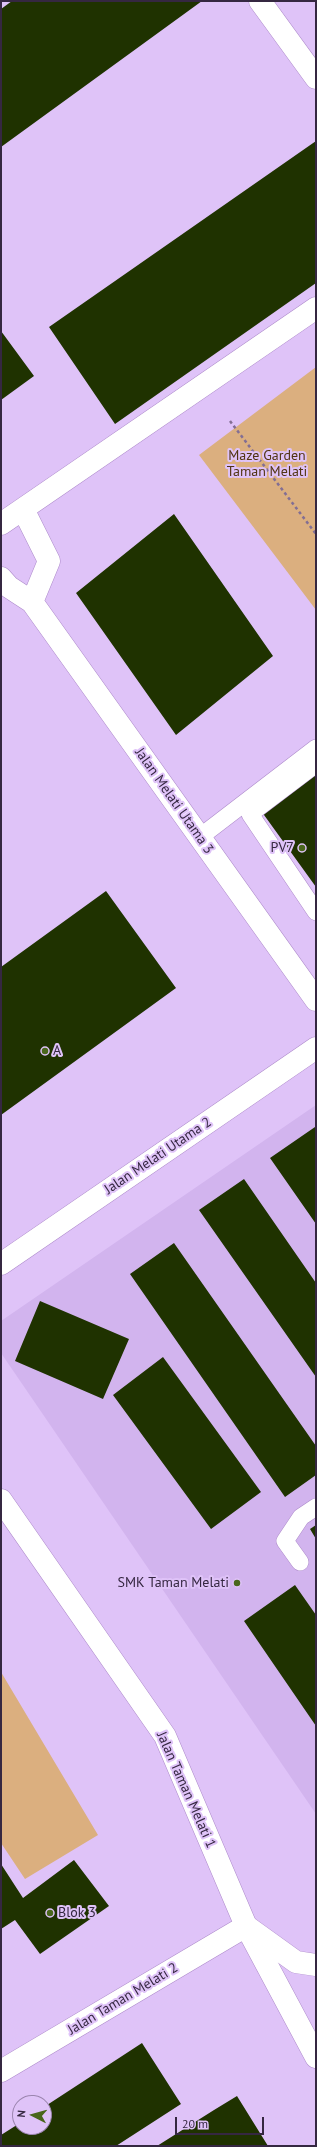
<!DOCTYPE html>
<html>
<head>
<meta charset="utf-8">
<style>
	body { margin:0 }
	#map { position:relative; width:317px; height:2147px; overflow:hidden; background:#dfc3f8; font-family:"PT Sans",sans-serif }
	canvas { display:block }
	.frame { position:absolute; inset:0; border:2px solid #352741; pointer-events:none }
	.north { position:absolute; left:12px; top:2095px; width:40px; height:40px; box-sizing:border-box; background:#dfc3f8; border:1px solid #9b85af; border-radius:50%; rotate:276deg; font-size:11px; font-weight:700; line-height:16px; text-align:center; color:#352741 }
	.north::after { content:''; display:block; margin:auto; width:14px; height:18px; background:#4a671c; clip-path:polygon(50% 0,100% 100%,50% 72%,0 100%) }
	.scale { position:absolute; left:175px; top:2117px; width:89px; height:18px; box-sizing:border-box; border:2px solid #352741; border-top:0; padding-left:5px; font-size:12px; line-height:14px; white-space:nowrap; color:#352741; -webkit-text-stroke:3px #dfc3f8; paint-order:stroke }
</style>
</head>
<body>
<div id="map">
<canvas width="317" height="2147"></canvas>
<div class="frame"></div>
<div class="north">N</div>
<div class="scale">20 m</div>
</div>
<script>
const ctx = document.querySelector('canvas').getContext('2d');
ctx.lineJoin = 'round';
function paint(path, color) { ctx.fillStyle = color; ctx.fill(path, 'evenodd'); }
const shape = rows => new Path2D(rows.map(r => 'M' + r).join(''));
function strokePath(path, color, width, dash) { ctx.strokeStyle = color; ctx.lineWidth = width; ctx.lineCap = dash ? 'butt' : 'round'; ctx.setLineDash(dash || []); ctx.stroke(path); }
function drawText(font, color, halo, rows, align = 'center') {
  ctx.font = font + ' "PT Sans",sans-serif'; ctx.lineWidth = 4; ctx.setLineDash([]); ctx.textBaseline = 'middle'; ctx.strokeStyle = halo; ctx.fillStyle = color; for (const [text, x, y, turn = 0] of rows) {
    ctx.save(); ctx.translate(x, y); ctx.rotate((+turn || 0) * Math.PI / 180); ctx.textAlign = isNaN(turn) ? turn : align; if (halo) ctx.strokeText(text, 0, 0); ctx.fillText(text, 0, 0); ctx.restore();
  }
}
const built = shape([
	[316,1105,316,1814,1,1353,1,1321]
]);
const green = shape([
	[316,367,316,610,199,455],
	[1,1672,98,1835,25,1879,1,1843]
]);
const building = shape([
	[12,1,202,1,1,147,1,9],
	[316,141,316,283,115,424,49,327],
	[1,331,34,376,1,400],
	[174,514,273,656,176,735,76,593],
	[316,767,316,887,259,808],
	[106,891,176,988,1,1115,1,967],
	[315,1127,316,1129,316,1224,270,1158],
	[244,1179,316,1283,316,1377,199,1210],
	[174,1243,316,1446,316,1475,285,1497,130,1274],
	[40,1301,129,1339,103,1399,15,1361],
	[163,1357,261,1492,211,1529,113,1395],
	[316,1525,316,1539,310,1529],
	[295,1585,316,1615,316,1726,244,1621],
	[74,1860,109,1906,40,1954,15,1920,1,1929,1,1864,23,1898],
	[142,2043,181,2104,116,2146,1,2146,1,2135,20,2123,20,2127,44,2127,44,2107],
	[237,2096,268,2146,157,2146,214,2110]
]);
const path = shape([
	[230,421,316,534]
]);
const lane = shape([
	[316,764,250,814,316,912],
	[200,837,316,748],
	[300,1562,285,1541,301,1517,316,1507]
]);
const street = shape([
	[260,1,316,78],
	[23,509,49,561,32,602],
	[1,524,316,308],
	[1,578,9,587,32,602,316,1000],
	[1,1264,316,1048],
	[1,2071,246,1926,296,1962,316,1965]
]);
const secondary = shape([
	[1,1500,165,1736,246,1926,316,2057]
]);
const markers = [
	[302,848,4,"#4a671c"],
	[45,1051,4,"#4a671c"],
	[237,1583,4,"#4a671c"],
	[50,1913,4,"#4a671c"]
];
const parkNames = [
	["Maze Garden",267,456],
	["Taman Melati",267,472]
];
const streetNames = [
	["Jalan Melati Utama 3",174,801,55],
	["Jalan Melati Utama 2",158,1156,-34],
	["Jalan Taman Melati 1",186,1790,66],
	["Jalan Taman Melati 2",123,1999,-31]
];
const poiNames = [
	["PV7",294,848],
	["A",53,1051,"left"],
	["SMK Taman Melati",229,1583],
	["Blok 3",58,1913,"left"]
];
paint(built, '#d2b4ee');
paint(green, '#dbaf7f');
paint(building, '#1f3200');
strokePath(lane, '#ad8aca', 18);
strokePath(street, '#ad8aca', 23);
strokePath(secondary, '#ad8aca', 23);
strokePath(path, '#826e94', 2.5, [3, 3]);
strokePath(lane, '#fff', 17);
strokePath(street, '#fff', 22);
strokePath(secondary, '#fff', 22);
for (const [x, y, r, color] of markers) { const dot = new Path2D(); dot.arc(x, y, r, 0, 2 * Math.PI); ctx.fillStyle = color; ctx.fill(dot); strokePath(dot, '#dfc3f8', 1.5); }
drawText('14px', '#513412', '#dfc3f8', parkNames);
drawText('14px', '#352741', '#dfc3f8', streetNames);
drawText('14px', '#352741', '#dfc3f8', poiNames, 'right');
</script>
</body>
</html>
